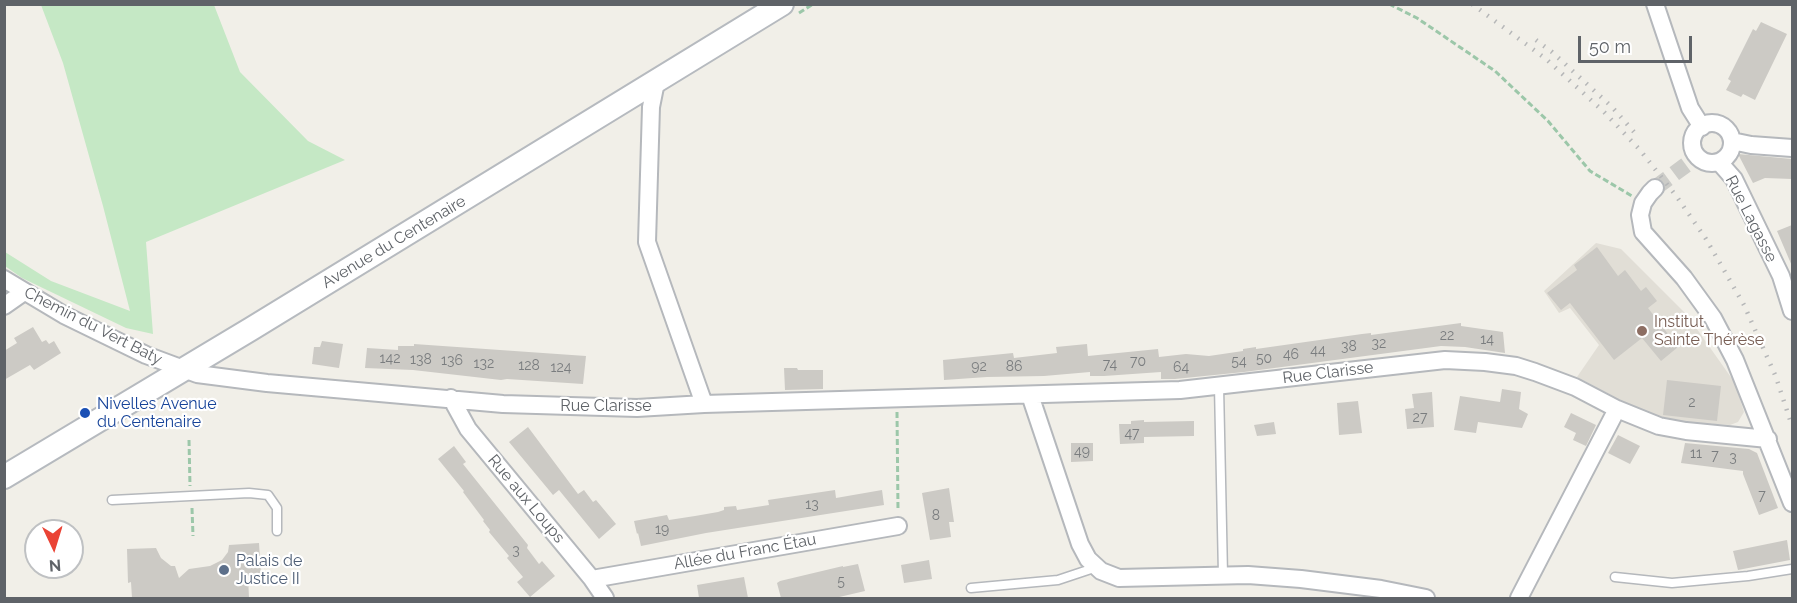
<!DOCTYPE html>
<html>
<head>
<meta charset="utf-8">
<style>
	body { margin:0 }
	#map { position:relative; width:1797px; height:603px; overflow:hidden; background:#f1efe8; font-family:Raleway,sans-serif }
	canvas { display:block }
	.frame { position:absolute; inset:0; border:6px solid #5f6368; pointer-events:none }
	.north { position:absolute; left:24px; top:519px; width:60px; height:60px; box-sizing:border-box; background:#fff; border:2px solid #bfc1c3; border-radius:50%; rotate:176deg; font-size:16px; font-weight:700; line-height:24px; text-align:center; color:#5f6368 }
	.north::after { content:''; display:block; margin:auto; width:21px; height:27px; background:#ea4335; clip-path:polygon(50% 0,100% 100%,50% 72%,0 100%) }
	.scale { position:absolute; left:1578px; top:36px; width:114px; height:27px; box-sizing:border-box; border:3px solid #5f6368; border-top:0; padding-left:8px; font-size:18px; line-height:21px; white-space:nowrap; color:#5f6368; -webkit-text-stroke:4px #fff; paint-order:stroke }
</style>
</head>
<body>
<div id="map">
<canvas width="1797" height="603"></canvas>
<div class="frame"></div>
<div class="north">N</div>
<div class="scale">50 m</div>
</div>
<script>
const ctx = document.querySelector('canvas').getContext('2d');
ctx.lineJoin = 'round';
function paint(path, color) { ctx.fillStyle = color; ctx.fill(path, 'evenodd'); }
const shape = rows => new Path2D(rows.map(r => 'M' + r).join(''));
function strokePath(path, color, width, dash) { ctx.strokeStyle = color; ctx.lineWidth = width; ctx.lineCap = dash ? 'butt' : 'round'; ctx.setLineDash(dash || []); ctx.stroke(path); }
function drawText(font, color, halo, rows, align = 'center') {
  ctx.font = font + ' Raleway,sans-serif'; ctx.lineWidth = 4.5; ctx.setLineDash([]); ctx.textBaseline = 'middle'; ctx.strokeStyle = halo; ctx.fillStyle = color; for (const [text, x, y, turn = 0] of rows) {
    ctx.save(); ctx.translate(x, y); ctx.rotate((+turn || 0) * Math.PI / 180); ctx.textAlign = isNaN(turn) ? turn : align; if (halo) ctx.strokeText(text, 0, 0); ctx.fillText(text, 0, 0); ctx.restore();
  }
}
const education = shape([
	[1596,243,1621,249,1687,315,1735,383,1744,412,1738,422,1730,425,1686,422,1645,413,1577,377,1599,345,1570,308,1559,313,1544,291]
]);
const green = shape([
	[41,5,214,5,240,72,308,141,345,160,146,242,153,334,126,328,22,278,5,266,5,252,51,281,130,311,103,206,63,63]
]);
const building = shape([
	[1761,22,1787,34,1755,100,1743,94,1741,97,1726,90,1731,81,1728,79,1753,29,1756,31],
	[1738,154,1792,159,1792,179,1765,178,1753,183],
	[1792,225,1792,266,1777,231],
	[1597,247,1618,276,1625,270,1641,291,1646,287,1657,301,1648,308,1678,347,1661,361,1642,338,1614,360,1570,303,1561,310,1547,293,1577,270,1574,265],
	[1461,323,1461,326,1503,332,1505,353,1465,347,1441,346,1244,372,1175,379,1161,379,1161,372,1104,376,1090,376,1090,372,1044,376,987,377,944,380,943,360,1013,353,1014,358,1057,353,1056,347,1087,344,1088,356,1158,349,1159,357,1186,354,1209,356,1243,351,1243,349,1256,347,1256,349,1362,334,1371,333,1371,335],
	[33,327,42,342,46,340,49,344,54,341,61,353,34,370,30,365,4,380,4,351,17,343,14,338],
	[322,341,343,344,339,368,312,364,314,347,320,347],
	[414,344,586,356,583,384,507,379,501,380,413,370,365,368,367,348,398,350,398,346,414,346],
	[784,368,797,368,798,370,823,370,823,389,785,390],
	[1667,380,1721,386,1717,421,1663,415],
	[1502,389,1521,392,1519,409,1528,414,1522,428,1478,422,1476,433,1454,430,1460,396,1500,402],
	[1432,392,1434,427,1407,429,1405,409,1414,408,1412,394],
	[1358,401,1362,433,1339,435,1337,403],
	[1571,413,1596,425,1586,446,1573,440,1576,433,1564,427],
	[1144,420,1144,422,1194,421,1194,436,1144,437,1144,443,1120,444,1119,424,1131,424,1131,421],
	[1274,422,1276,434,1257,436,1254,425],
	[528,427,578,494,584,490,593,502,596,500,616,524,599,539,559,490,553,495,509,442],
	[1618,435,1640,446,1630,464,1608,453],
	[1071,443,1093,443,1093,461,1071,462],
	[1685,443,1749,449,1757,453,1778,508,1759,515,1743,474,1743,471,1681,463],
	[454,446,466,462,463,464,528,545,527,548,539,564,542,561,555,576,530,597,517,582,523,577,507,558,509,556,489,532,490,530,483,521,484,520,463,492,464,491,438,459],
	[949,488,954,522,949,522,951,537,930,540,922,493],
	[835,490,836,498,882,490,884,505,706,533,641,546,638,533,637,534,634,521,667,515,669,520,695,516,718,512,724,510,724,507,736,506,737,510,769,505,768,500],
	[1787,540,1790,560,1738,570,1733,551],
	[259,543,261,575,248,576,249,598,132,598,131,582,128,583,127,549,156,548,161,558,171,566,175,566,179,578,189,569,210,566,222,560,228,552,229,545],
	[929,560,932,579,904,583,901,565],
	[858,564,865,591,835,598,781,598,777,583,780,581,843,566,843,567],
	[744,577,748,598,699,598,697,585]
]);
const minorTunnel = shape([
	[1655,188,1686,165]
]);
const path = shape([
	[1389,4,1417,18,1495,71,1548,121,1590,171,1632,196],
	[799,13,813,4],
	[897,412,898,510],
	[189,440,190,486],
	[192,508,193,536]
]);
const service = shape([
	[1219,386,1223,575],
	[112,500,249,493,268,495,277,508,277,531],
	[1615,577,1672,583,1748,576,1792,569],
	[971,588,1058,580,1097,567]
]);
const minor = shape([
	[1655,4,1690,108,1702,127],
	[656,82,651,107,647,242,704,404],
	'1692 143a20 20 0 1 1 40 0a20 20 0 1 1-40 0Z',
	[1732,141,1751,145,1792,148],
	[1719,162,1734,179,1781,276,1792,311],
	[1655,188,1650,193,1643,203,1640,215,1643,232,1684,278,1713,318,1735,360,1792,503],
	[4,279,64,315,146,355,197,374,267,383,503,404,637,408,704,404,1180,390,1445,360,1485,362,1516,366,1535,372,1575,387,1617,409,1659,426,1686,431,1768,439],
	[4,306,24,292],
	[1030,395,1080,544,1088,559,1101,571,1119,578,1248,575,1301,579,1381,589,1426,598],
	[451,398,468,429,592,579,605,598],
	[592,579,898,526],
	[1519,598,1617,409]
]);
const secondary = shape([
	[4,477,251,329,782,4]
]);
const rail = shape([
	[1472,4,1546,59,1604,112,1640,150,1677,197,1706,239,1744,305,1776,377,1792,426],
	[1536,40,1552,52,1612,107,1634,132]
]);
const markers = [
	[1642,331,6,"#8d6e63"],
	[85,413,6,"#1a4fb4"],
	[224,570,6,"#5c6f8a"]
];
const numberNames = [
	["22",1447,336],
	["14",1487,340],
	["32",1379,344],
	["38",1349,347],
	["44",1318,351],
	["46",1291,355],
	["142",390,359],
	["50",1264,359],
	["138",421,360],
	["136",452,361],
	["70",1138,362],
	["54",1239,362],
	["132",484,364],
	["74",1110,365],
	["128",529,366],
	["92",979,367],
	["86",1014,367],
	["124",561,368],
	["64",1181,368],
	["2",1692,403],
	["27",1420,418],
	["47",1132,434],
	["49",1082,452],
	["11",1696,454],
	["7",1715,456],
	["3",1733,458],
	["7",1762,496],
	["13",812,505],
	["8",936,516],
	["19",662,530],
	["3",516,551],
	["5",841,582]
];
const streetNames = [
	["Rue Lagasse",1751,219,63],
	["Avenue du Centenaire",394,242,-31],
	["Chemin du Vert Baty",93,326,27],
	["Rue Clarisse",1328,373,-7],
	["Rue Clarisse",606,406],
	["Rue aux Loups",526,499,50],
	["Allée du Franc Étau",745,552,-10]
];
const educationNames = [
	["Institut",1654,322],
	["Sainte Thérèse",1654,340]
];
const transitNames = [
	["Nivelles Avenue",97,404],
	["du Centenaire",97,422]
];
const serviceNames = [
	["Palais de",236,561],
	["Justice II",236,579]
];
paint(education, '#e1ded6');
paint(green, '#c5e8c5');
paint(building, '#cccac5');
strokePath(minorTunnel, '#ccccc8', 16, [16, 8]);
strokePath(service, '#b5b8bc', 11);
strokePath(minor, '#b5b8bc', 20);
strokePath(secondary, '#b6babf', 26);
strokePath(path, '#9cc7a9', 3, [6, 3]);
strokePath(service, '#fff', 8);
strokePath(minor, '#fff', 16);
strokePath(secondary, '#fff', 22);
strokePath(rail, '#b6b7b8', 4.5, [1.5, 8]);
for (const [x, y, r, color] of markers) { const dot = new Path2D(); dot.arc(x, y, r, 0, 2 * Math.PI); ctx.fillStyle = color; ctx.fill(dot); strokePath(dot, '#fff', 2); }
drawText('14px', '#7a7d7f', null, numberNames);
drawText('16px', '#5f6368', '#fff', streetNames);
drawText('16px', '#785e54', '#fff', educationNames, 'left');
drawText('16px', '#164399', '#fff', transitNames, 'left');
drawText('16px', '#4e5e75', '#fff', serviceNames, 'left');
</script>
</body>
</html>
